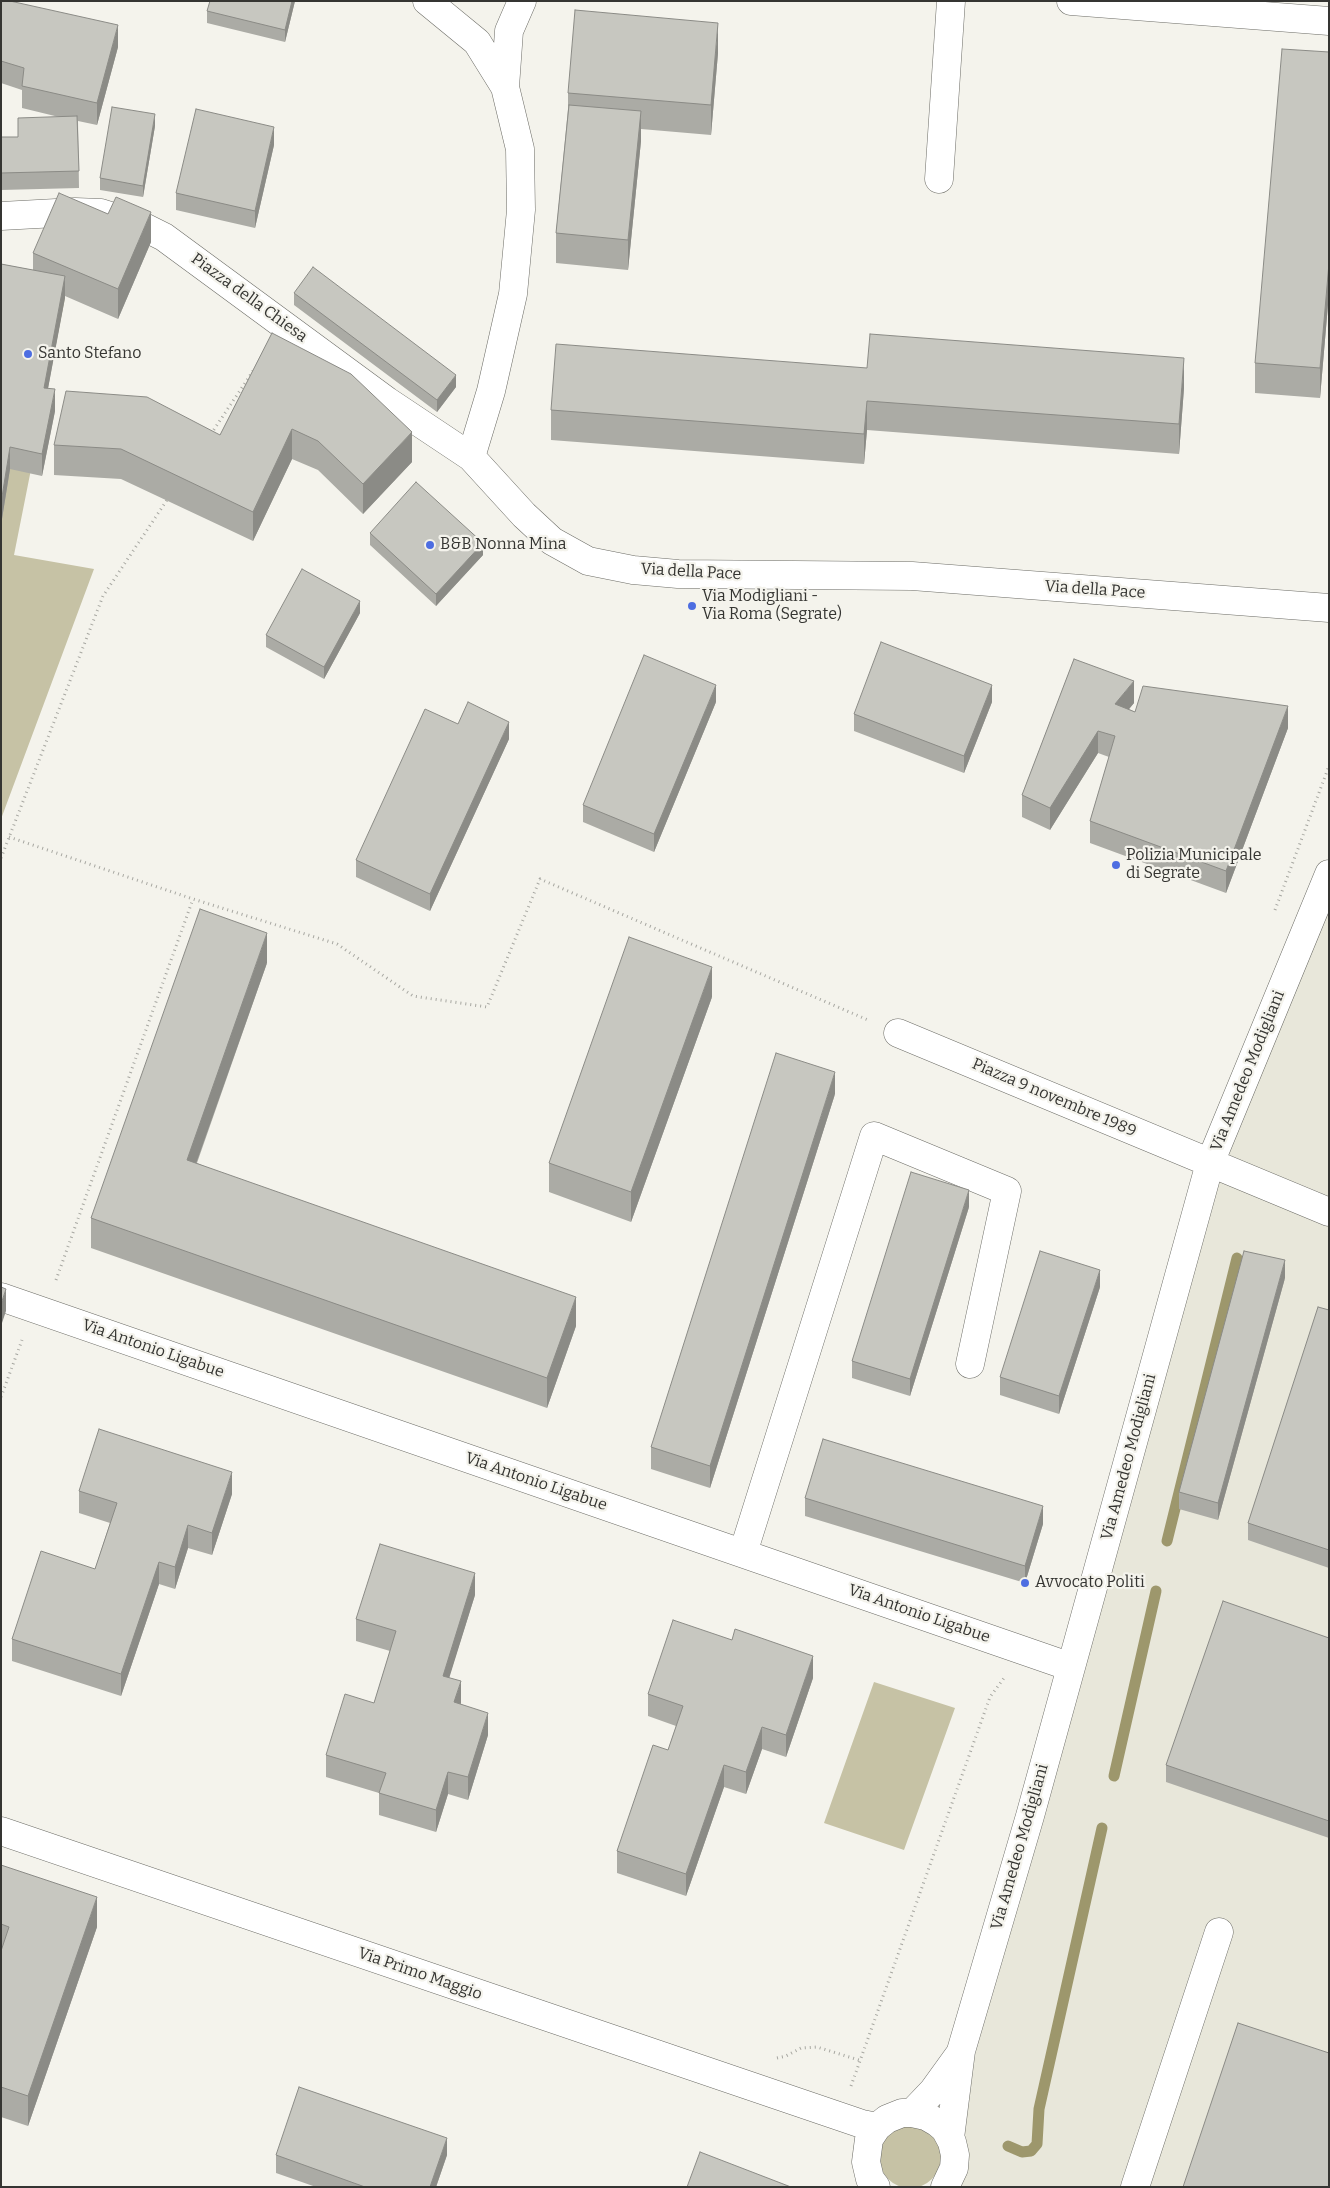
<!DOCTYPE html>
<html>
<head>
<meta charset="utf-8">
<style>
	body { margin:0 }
	#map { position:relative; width:1330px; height:2188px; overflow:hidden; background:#f4f3ec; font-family:Bitter,serif }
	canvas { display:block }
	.frame { position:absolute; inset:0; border:2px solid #353532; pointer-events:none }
</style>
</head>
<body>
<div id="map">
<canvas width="1330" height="2188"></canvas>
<div class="frame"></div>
</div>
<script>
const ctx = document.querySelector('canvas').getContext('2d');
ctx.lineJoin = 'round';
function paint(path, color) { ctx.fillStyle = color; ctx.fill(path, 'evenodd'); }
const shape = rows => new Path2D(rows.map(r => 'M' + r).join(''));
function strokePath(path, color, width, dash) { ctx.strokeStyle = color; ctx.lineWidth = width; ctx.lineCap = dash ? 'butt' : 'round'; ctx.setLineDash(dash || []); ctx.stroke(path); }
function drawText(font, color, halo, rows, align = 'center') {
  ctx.font = font + ' Bitter,serif'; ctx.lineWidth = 4.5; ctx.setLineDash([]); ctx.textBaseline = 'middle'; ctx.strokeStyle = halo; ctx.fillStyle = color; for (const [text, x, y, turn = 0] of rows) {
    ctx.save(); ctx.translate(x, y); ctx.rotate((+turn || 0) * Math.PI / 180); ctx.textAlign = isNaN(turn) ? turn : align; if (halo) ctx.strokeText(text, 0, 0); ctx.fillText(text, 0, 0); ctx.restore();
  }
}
const built = shape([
	[1329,910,1329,2187,959,2187,973,2056,1217,1178]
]);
const green = shape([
	[1,289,65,298,14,555,94,569,1,819],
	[874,1682,955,1708,904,1850,824,1823],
	'879 2157a31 31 0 1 1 62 0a31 31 0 1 1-62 0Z'
]);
const stream = shape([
	[1167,1541,1237,1258],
	[1114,1776,1156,1591],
	[1008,2146,1022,2152,1031,2151,1037,2144,1039,2109,1102,1828]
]);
const path = shape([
	[211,434,255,368],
	[9,837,193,899,337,944,413,996,487,1007,540,879,868,1020],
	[1,858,103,596,169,497],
	[1275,910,1329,766],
	[56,1280,193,899],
	[1,1397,22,1340],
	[777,2058,786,2056,801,2048,817,2047,862,2061],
	[851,2086,990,1697,1004,1678]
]);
const minor = shape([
	[427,1,477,42,505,87,520,149,521,210,513,294,491,391,471,457],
	[1071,1,1329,21],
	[505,87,509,31,522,1],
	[939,179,951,1],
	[1,216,75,212,101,213,142,226,164,237,387,401,471,457,524,515,552,541,588,561,633,570,678,574,912,576,1329,608],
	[898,1033,1329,1212],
	[1,1297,1071,1667],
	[743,1553,874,1136,1007,1191,970,1364],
	[1,1831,862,2124,877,2127],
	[912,2113,933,2091,959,2055],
	[950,2138,961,2051,1030,1816,1210,1163,1329,874],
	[876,2187,870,2179,866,2162,869,2139,877,2127,887,2119,902,2113,912,2113,926,2116,938,2123,945,2129,952,2142,955,2155,954,2168,945,2187],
	[1135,2187,1219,1932]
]);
const wall = shape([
	[1,1,118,47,97,125,78,121,79,188,1,190,1,137,18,137,59,117,22,108,22,90,1,83],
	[295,1,285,42,207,23,207,11],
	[1329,52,1329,293,1320,398,1255,393,1255,363],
	[718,53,711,135,641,129,641,141,628,270,556,263,556,233,568,109,568,93],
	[155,126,143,197,100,190,100,178],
	[274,145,255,228,176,210,176,193],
	[151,242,118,319,65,296,48,388,55,411,42,476,10,469,1,525,1,264,33,270,33,253],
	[294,293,456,387,437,412,294,305],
	[272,333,412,462,363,514,318,470,292,459,253,541,121,479,54,475,54,445,220,435],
	[1184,388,1179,454,867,430,864,464,551,440,551,410],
	[370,533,483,555,436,606,370,545],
	[360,613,324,679,266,647,266,635],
	[1074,659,1134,703,1129,709,1135,712,1288,728,1226,893,1090,843,1090,821,1109,757,1098,753,1050,830,1022,817,1022,795],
	[716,702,654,852,583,822,583,805],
	[992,702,964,773,854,731,854,714],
	[458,724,509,739,430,911,356,877,356,860],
	[267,963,197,1163,576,1326,547,1408,91,1248,91,1218],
	[712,997,631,1222,549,1192,549,1163],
	[835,1094,710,1488,651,1469,651,1447],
	[969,1207,910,1396,852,1378,852,1361],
	[1285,1278,1218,1520,1179,1509,1179,1492],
	[1100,1287,1059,1414,1000,1395,1000,1377],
	[1329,1310,1329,1568,1248,1540,1248,1523],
	[79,1491,232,1494,212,1555,188,1548,175,1589,159,1584,121,1696,12,1661,12,1639,95,1569,110,1523,79,1513],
	[805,1498,1043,1524,1025,1583,805,1516],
	[475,1595,449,1677,461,1703,460,1704,488,1735,468,1800,448,1794,436,1832,379,1815,379,1793,326,1777,326,1755,374,1703,390,1651,356,1641,356,1619],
	[1329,1638,1329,1838,1166,1782,1166,1765],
	[813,1678,786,1757,762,1749,746,1794,724,1787,686,1896,617,1873,617,1851,668,1750,676,1726,648,1716,648,1694],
	[1,1865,97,1927,28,2126,1,2117],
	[276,2155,447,2155,436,2187,316,2187,276,2173]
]);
const shadedWall = shape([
	[292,1,295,1,285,42,285,30],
	[718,23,718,53,711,135,711,105],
	[118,25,118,47,97,125,97,103],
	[641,111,641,141,628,270,628,240],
	[155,114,155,126,143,197,143,186],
	[274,127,274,145,255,228,255,211],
	[151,212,151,242,118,319,118,289],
	[1329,263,1329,293,1320,398,1320,368],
	[65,276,65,298,44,410,44,388],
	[1184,358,1184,388,1179,454,1179,424],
	[456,375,456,387,437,412,437,400],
	[55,389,55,411,42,476,42,454],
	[867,401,867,430,864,464,864,434],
	[292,429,292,459,253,541,253,512],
	[412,432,412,462,363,514,363,484],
	[10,447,10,469,1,525,1,503],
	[483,543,483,555,436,606,436,594],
	[360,601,360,613,324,679,324,667],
	[1134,681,1134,703,1115,726,1115,704],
	[716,685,716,702,654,852,654,834],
	[992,685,992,702,964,773,964,756],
	[1288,706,1288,728,1226,893,1226,871],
	[509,722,509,739,430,911,430,894],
	[1098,731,1098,753,1050,830,1050,808],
	[267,933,267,963,187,1189,187,1160],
	[712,967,712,997,631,1222,631,1192],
	[835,1072,835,1094,710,1488,710,1466],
	[969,1190,969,1207,910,1396,910,1379],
	[1285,1260,1285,1278,1218,1520,1218,1503],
	[1100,1270,1100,1287,1059,1414,1059,1396],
	[6,1289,6,1311,1,1326,1,1304],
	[576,1297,576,1326,547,1408,547,1378],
	[232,1472,232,1494,212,1555,212,1533],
	[1043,1506,1043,1524,1025,1583,1025,1566],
	[188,1525,188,1548,175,1589,175,1567],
	[159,1562,159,1584,121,1696,121,1674],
	[475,1573,475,1595,443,1698,443,1676],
	[813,1656,813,1678,786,1757,786,1735],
	[461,1681,461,1703,454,1724,454,1702],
	[488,1713,488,1735,468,1800,468,1777],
	[762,1727,762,1749,746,1794,746,1772],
	[724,1765,724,1787,686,1896,686,1874],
	[448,1772,448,1794,436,1832,436,1810],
	[97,1897,97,1927,28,2126,28,2096],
	[447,2138,447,2155,436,2187,430,2187]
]);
const building = shape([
	[1,1,10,1,118,25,97,103,22,86,24,68,1,61,1,1],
	[210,1,292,1,285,30,207,11,210,1],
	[575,10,718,23,711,105,568,93,575,10],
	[1282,49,1329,52,1329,263,1320,368,1255,363,1282,49],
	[569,105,641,111,628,240,556,233,569,105],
	[112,107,155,114,143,186,100,178,112,107],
	[196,109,274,127,255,211,176,193,196,109],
	[77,116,79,171,1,173,1,137,18,137,18,118,77,116],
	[59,193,108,214,116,197,151,212,118,289,33,253,59,193],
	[1,264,65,276,44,388,55,389,42,454,10,447,1,503,1,264],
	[313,267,456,375,437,400,294,293,313,267],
	[272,333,351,374,412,432,363,484,318,441,292,429,253,512,121,449,54,445,66,391,147,397,220,435,272,333],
	[870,334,1184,358,1179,424,867,401,864,434,551,410,556,344,867,368,870,334],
	[416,482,483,543,436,594,370,533,416,482],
	[302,569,360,601,324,667,266,635,302,569],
	[881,642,992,685,964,756,854,714,881,642],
	[644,655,716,685,654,834,583,805,644,655],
	[1074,659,1134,681,1115,704,1135,712,1143,686,1288,706,1226,871,1090,821,1115,736,1098,731,1050,808,1022,795,1074,659],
	[468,702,509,722,430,894,356,860,425,709,458,724,468,702],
	[200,909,267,933,187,1160,576,1297,547,1378,91,1218,200,909],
	[629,937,712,967,631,1192,549,1163,629,937],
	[776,1053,835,1072,710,1466,651,1447,776,1053],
	[911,1172,969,1190,910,1379,852,1361,911,1172],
	[1040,1251,1100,1270,1059,1396,1000,1377,1040,1251],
	[1244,1251,1285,1260,1218,1503,1179,1492,1244,1251],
	[1,1287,6,1289,1,1304,1,1287],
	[1318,1307,1329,1310,1329,1550,1248,1523,1318,1307],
	[99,1429,232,1472,212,1533,188,1525,175,1567,159,1562,121,1674,12,1639,41,1551,95,1569,117,1503,79,1491,99,1429],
	[823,1439,1043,1506,1025,1566,805,1498,823,1439],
	[380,1544,475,1573,443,1676,461,1681,454,1702,488,1713,468,1777,448,1772,436,1810,379,1793,386,1773,326,1755,345,1694,374,1703,396,1631,356,1619,380,1544],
	[1223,1601,1329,1638,1329,1821,1166,1765,1223,1601],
	[673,1620,732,1640,735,1629,813,1656,786,1735,762,1727,746,1772,724,1765,686,1874,617,1851,653,1745,668,1750,683,1706,648,1694,673,1620],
	[1,1865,97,1897,28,2096,1,2087,1,1951,9,1927,1,1924,1,1865],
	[1238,2023,1329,2053,1329,2187,1183,2187,1238,2023],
	[299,2087,447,2138,430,2187,365,2187,276,2155,299,2087],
	[700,2152,791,2187,687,2187,700,2152]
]);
const markers = [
	[28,354,5,"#4d6de1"],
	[430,545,5,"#4d6de1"],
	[692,606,5,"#4d6de1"],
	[1116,865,5,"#4d6de1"],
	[1025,1583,5,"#4d6de1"]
];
const streetNames = [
	["Piazza della Chiesa",249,298,36],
	["Via della Pace",691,572,3],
	["Via della Pace",1095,590,4],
	["Via Amedeo Modigliani",1248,1071,-68],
	["Piazza 9 novembre 1989",1054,1098,23],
	["Via Antonio Ligabue",153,1349,19],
	["Via Amedeo Modigliani",1129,1457,-75],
	["Via Antonio Ligabue",536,1482,19],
	["Via Antonio Ligabue",919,1614,19],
	["Via Amedeo Modigliani",1020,1847,-74],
	["Via Primo Maggio",420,1974,19]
];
const poiNames = [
	["Santo Stefano",38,354],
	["B&B Nonna Mina",440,545],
	["Via Modigliani -",702,597],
	["Via Roma (Segrate)",702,615],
	["Polizia Municipale",1126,856],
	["di Segrate",1126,874],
	["Avvocato Politi",1035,1583]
];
paint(built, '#e8e7da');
paint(green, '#c6c2a5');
strokePath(stream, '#9d976c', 11);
strokePath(minor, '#6c6c66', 29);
strokePath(path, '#a7a7a1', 3, [1, 4]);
strokePath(minor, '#fff', 28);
paint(wall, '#ababa5');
paint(shadedWall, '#8b8b86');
paint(building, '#c7c7c0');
strokePath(building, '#8b8b86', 1);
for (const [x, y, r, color] of markers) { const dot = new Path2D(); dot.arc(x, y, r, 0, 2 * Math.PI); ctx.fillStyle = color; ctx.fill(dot); strokePath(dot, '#f4f3ec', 2); }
drawText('16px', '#353532', '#f4f3ec', streetNames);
drawText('16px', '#353532', '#f4f3ec', poiNames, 'left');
</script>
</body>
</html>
